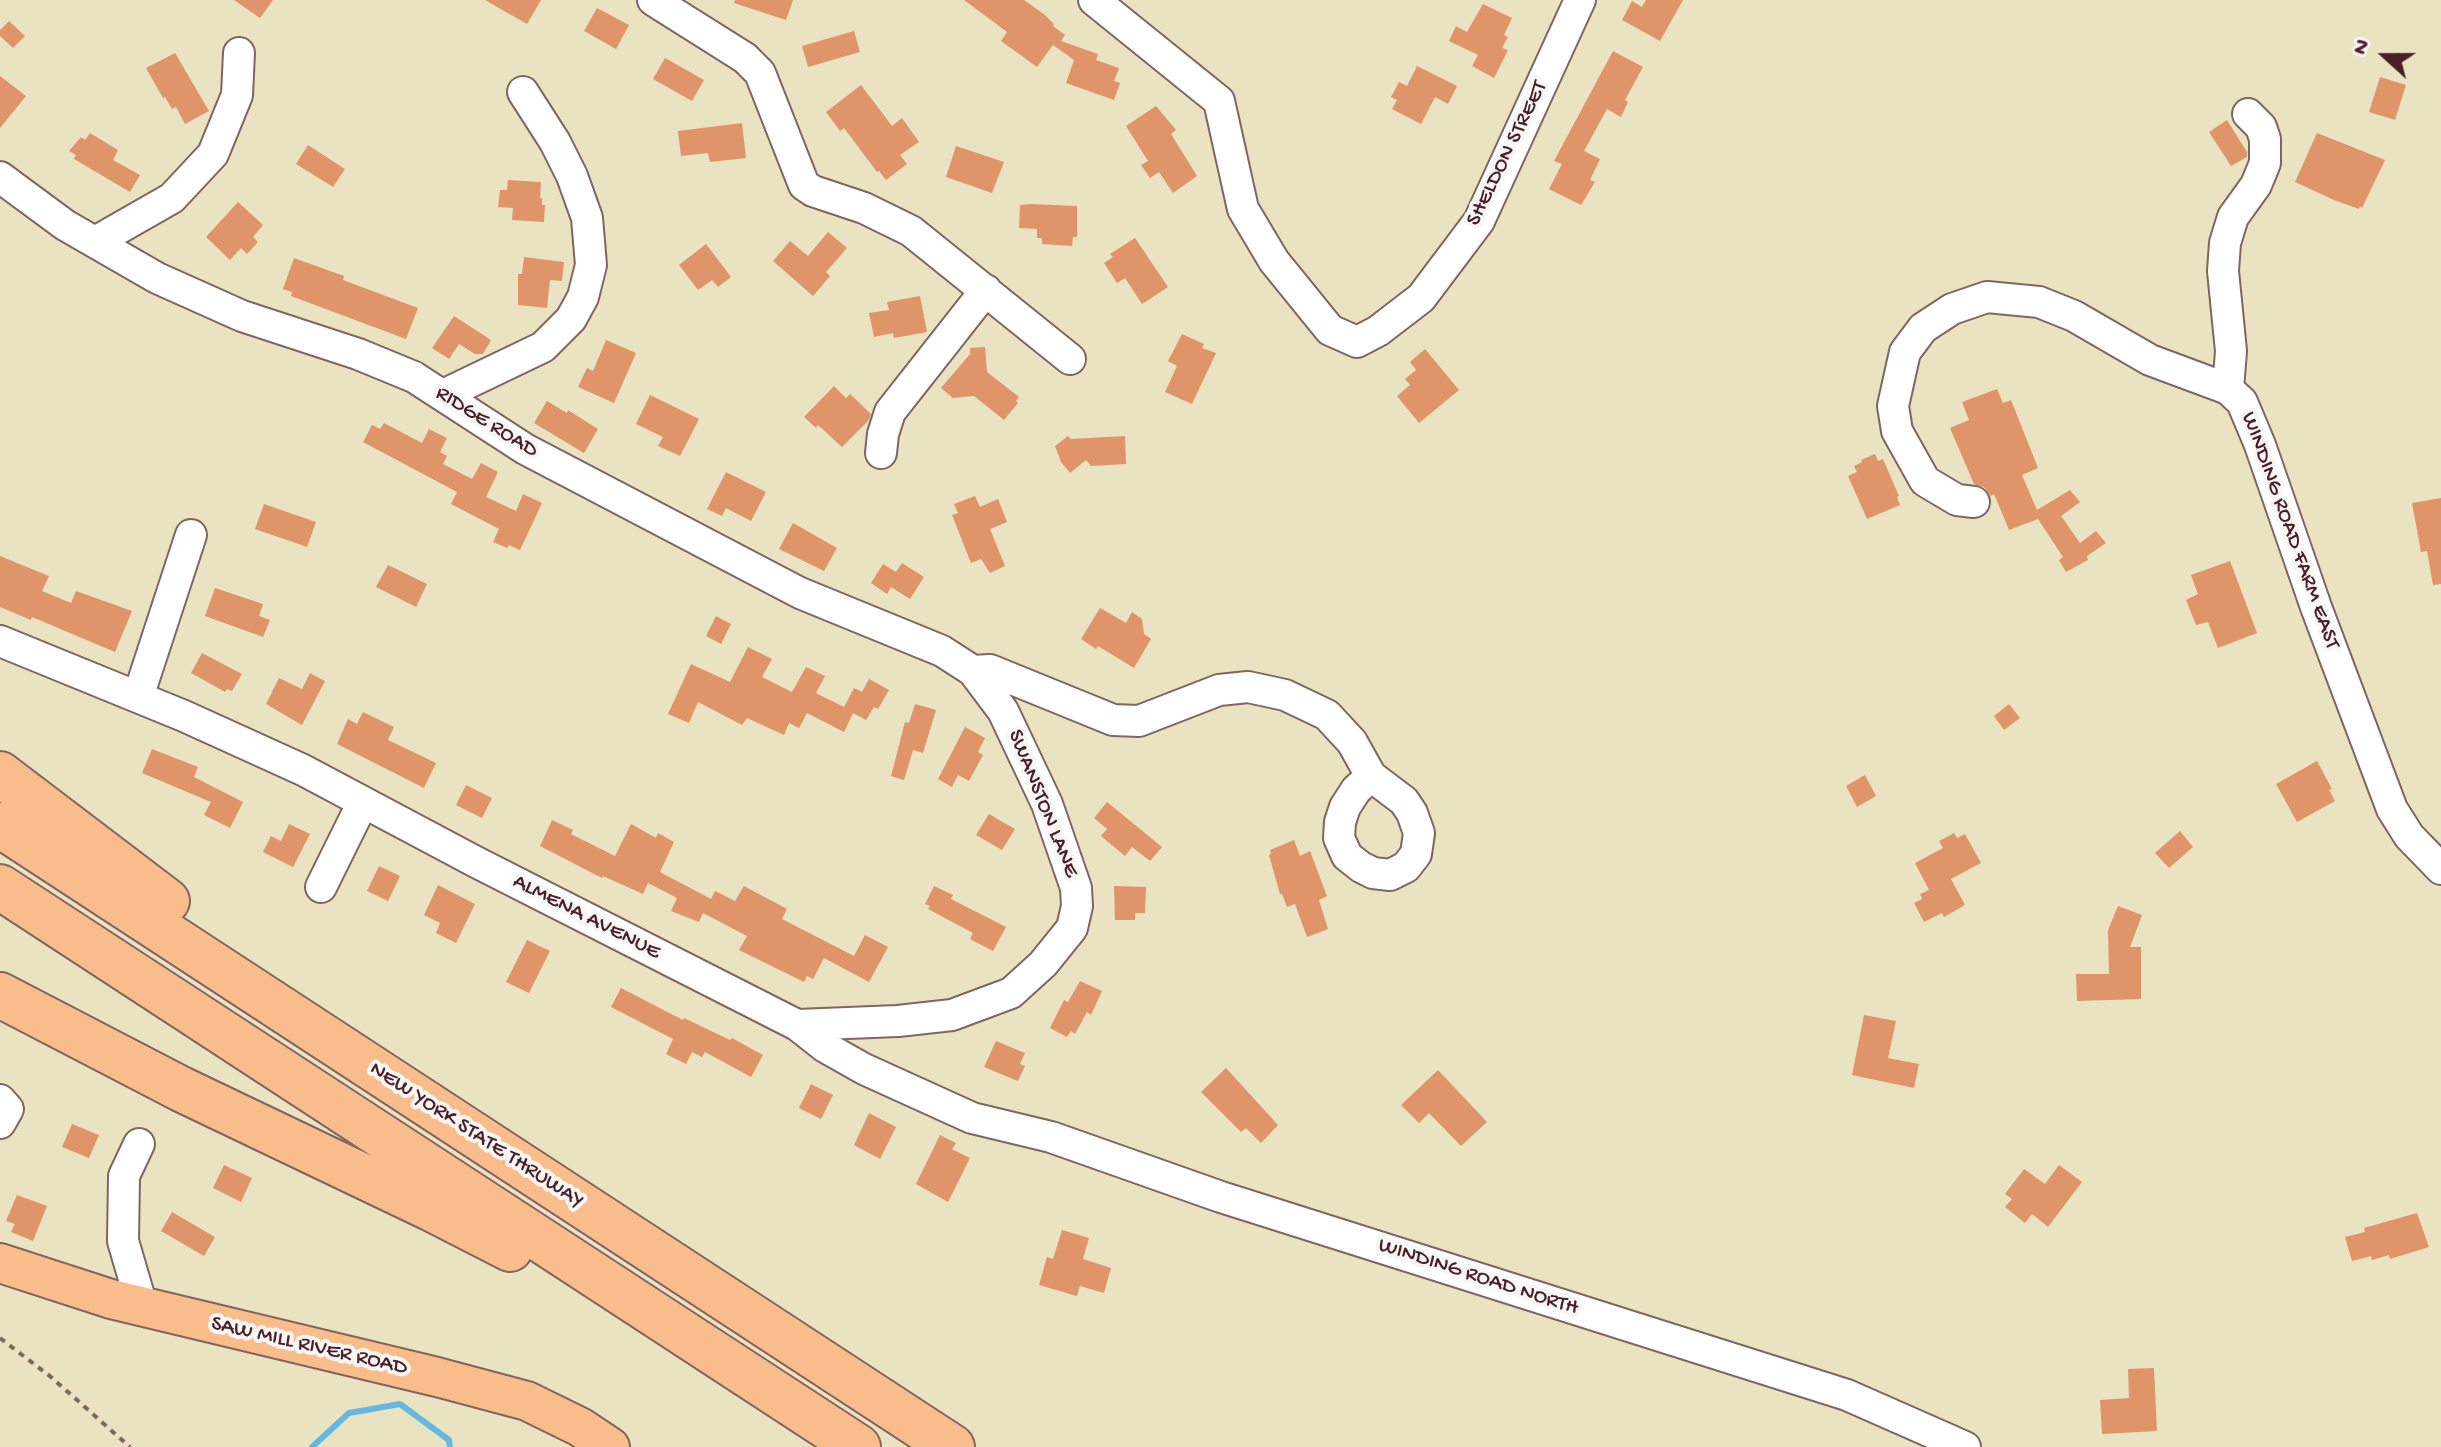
<!DOCTYPE html>
<html>
<head>
<meta charset="utf-8">
<style>
	body { margin:0 }
	#map { position:relative; width:2441px; height:1447px; overflow:hidden; background:#e9e3c2; font-family:"Gochi Hand",sans-serif }
	canvas { display:block }
	.north { position:absolute; left:2345px; top:16px; width:80px; height:80px; -webkit-text-stroke:6px #f6f6f2; paint-order:stroke; rotate:291deg; font-size:22px; font-weight:700; line-height:32px; text-align:center; color:#4a1f2b }
	.north::after { content:''; display:block; margin:auto; width:28px; height:36px; background:#4a1f2b; clip-path:polygon(50% 0,100% 100%,50% 72%,0 100%) }
</style>
</head>
<body>
<div id="map">
<canvas width="2441" height="1447"></canvas>
<div class="north">N</div>
</div>
<script>
const ctx = document.querySelector('canvas').getContext('2d');
ctx.lineJoin = 'round';
const shape = rows => new Path2D(rows.map(r => 'M' + r).join(''));
function strokePath(path, color, width, dash) { ctx.strokeStyle = color; ctx.lineWidth = width; ctx.lineCap = dash ? 'butt' : 'round'; ctx.setLineDash(dash || []); ctx.stroke(path); }
function paint(path, color) { ctx.fillStyle = color; ctx.fill(path, 'evenodd'); }
function drawText(font, color, halo, rows, align = 'center') {
  ctx.font = font + ' "Gochi Hand",sans-serif'; ctx.lineWidth = 8; ctx.setLineDash([]); ctx.textBaseline = 'middle'; ctx.strokeStyle = halo; ctx.fillStyle = color; for (const [text, x, y, turn = 0] of rows) {
    ctx.save(); ctx.translate(x, y); ctx.rotate((+turn || 0) * Math.PI / 180); ctx.textAlign = isNaN(turn) ? turn : align; if (halo) ctx.strokeText(text, 0, 0); ctx.fillText(text, 0, 0); ctx.restore();
  }
}
const stream = shape([
	[312,1447,349,1413,400,1404,449,1440,450,1447]
]);
const building = shape([
	[234,0,273,0,260,18],
	[485,0,541,0,527,24],
	[735,0,793,0,786,20,734,3],
	[964,0,1024,0,1045,15,1054,24,1053,26,1065,35,1061,41,1098,54,1096,60,1119,68,1114,81,1120,83,1114,100,1066,83,1074,60,1053,45,1037,67,1001,41,1007,32],
	[1646,0,1683,0,1660,41,1622,20,1632,1,1642,7],
	[1483,4,1512,18,1504,35,1508,37,1502,48,1508,50,1494,78,1472,66,1478,55,1449,41,1456,26,1467,32],
	[597,8,629,25,616,49,584,31],
	[9,21,25,36,13,48,0,36,0,30],
	[854,31,860,52,808,67,802,46],
	[1613,51,1643,67,1625,100,1628,102,1621,117,1607,109,1584,151,1600,159,1590,180,1595,182,1581,205,1549,189,1562,164,1554,161],
	[175,53,209,111,185,124,176,107,172,109,165,97,163,98,146,68],
	[665,58,704,80,692,101,653,79],
	[1417,66,1457,86,1448,104,1435,97,1421,124,1392,109,1397,100,1391,97,1399,82,1407,86],
	[0,76,26,96,0,128],
	[2380,77,2406,85,2395,120,2369,112],
	[861,85,892,126,902,118,919,142,900,155,907,164,886,180,879,171,877,172,844,128,840,131,826,112],
	[1156,106,1176,130,1171,134,1197,176,1173,193,1159,172,1150,178,1141,165,1148,161,1126,126],
	[2227,120,2247,152,2247,157,2231,166,2209,132],
	[742,123,746,158,710,162,708,153,681,156,678,131],
	[90,133,118,150,113,160,140,175,130,192,74,159,76,155,69,151,81,137,85,140],
	[2317,133,2385,160,2362,208,2360,206,2359,209,2334,200,2295,182],
	[308,145,345,169,333,187,296,164],
	[956,146,1004,162,992,193,946,177],
	[508,180,541,182,540,198,542,198,542,205,545,205,544,222,512,220,513,208,498,207,500,190,507,190],
	[238,202,263,225,253,237,258,242,247,254,241,248,230,260,206,237],
	[1031,204,1077,206,1077,237,1073,237,1072,246,1042,244,1042,238,1037,238,1037,229,1019,228,1020,205],
	[828,232,847,248,826,272,830,276,813,296,773,261,790,241,808,256],
	[1135,238,1168,287,1142,304,1125,278,1117,283,1104,263,1113,257,1110,254],
	[706,244,731,277,718,287,712,280,698,290,679,265],
	[524,257,564,262,562,281,550,280,547,308,518,305,518,274,522,274],
	[294,258,344,276,343,280,418,308,406,339,291,296,292,292,283,289],
	[920,296,927,332,894,338,893,333,874,337,869,313,889,310,887,302],
	[454,316,491,340,483,354,475,354,459,344,449,359,432,348],
	[1182,334,1204,344,1202,348,1216,353,1192,404,1165,392,1177,366,1168,361],
	[606,340,636,353,614,403,578,387,587,368,593,371],
	[985,347,987,372,1019,397,1016,401,1018,403,1004,420,974,396,953,398,941,388,970,354,970,348],
	[1425,349,1459,390,1419,423,1397,396,1410,385,1405,379,1416,370,1410,362],
	[834,386,846,398,850,394,871,414,869,420,842,447,818,425,816,428,804,417],
	[1997,389,2003,403,2011,400,2038,468,2022,475,2037,510,2070,490,2080,502,2061,516,2080,543,2096,531,2106,543,2087,556,2088,560,2066,572,2059,560,2063,557,2038,519,2009,530,1994,494,1991,496,1984,487,1974,484,1950,428,1969,420,1962,402],
	[650,395,699,419,680,456,658,446,663,437,636,424],
	[547,401,567,413,568,410,598,429,584,453,534,423],
	[384,423,422,443,429,429,447,438,440,452,447,456,443,464,472,479,481,463,498,472,486,497,516,511,523,494,542,503,520,550,509,545,507,548,493,542,499,529,451,504,457,492,363,442,372,425,380,429],
	[1068,436,1071,439,1125,436,1126,464,1091,466,1086,460,1070,473,1061,462,1055,446],
	[1875,454,1878,461,1883,459,1899,496,1897,497,1900,505,1867,519,1848,476,1857,472,1854,466,1862,462,1861,460],
	[726,472,766,492,751,521,726,508,722,516,707,509],
	[975,496,980,507,998,499,1007,522,990,529,1005,566,990,573,981,559,971,563,952,515,958,513,954,504],
	[2441,498,2441,584,2433,585,2427,551,2421,552,2412,503],
	[264,504,316,522,307,547,255,529],
	[793,523,837,548,824,571,779,549],
	[0,556,49,576,42,591,71,603,76,591,132,611,115,652,32,617,31,620,0,607],
	[2230,561,2257,633,2218,648,2208,622,2196,625,2186,600,2198,594,2191,575],
	[902,563,924,577,910,599,891,587,887,594,871,583,883,564,896,572],
	[388,565,427,584,416,607,376,587],
	[215,588,263,604,259,616,270,620,263,637,205,616],
	[1100,608,1126,623,1132,612,1142,619,1144,634,1151,639,1134,668,1098,646,1096,649,1081,639],
	[716,616,731,624,721,644,706,636],
	[748,647,772,659,762,677,792,692,806,667,825,676,816,693,844,707,854,688,862,692,869,679,889,690,878,709,874,707,866,720,853,713,844,732,807,713,799,728,789,723,784,735,747,718,742,725,698,702,689,723,668,714,691,664,730,682],
	[202,653,242,674,232,691,227,689,225,692,191,673],
	[310,673,325,681,302,725,266,704,279,678,302,689],
	[915,704,936,710,923,753,913,750,904,780,891,776,905,722,909,723],
	[2009,704,2020,718,2004,730,1994,716],
	[363,712,394,727,388,740,436,763,424,788,337,744,348,719,357,724],
	[965,727,985,738,978,752,983,755,969,781,958,775,952,787,938,779],
	[152,749,198,767,194,777,243,802,230,828,204,815,211,802,142,773],
	[2317,761,2332,789,2329,790,2335,801,2297,822,2276,784],
	[1865,775,1876,796,1857,807,1846,786],
	[466,785,492,798,482,818,456,805],
	[1107,802,1162,847,1150,861,1132,847,1125,856,1101,836,1107,829,1094,818],
	[989,814,1015,829,1002,850,976,835],
	[552,820,573,830,571,834,615,856,631,824,656,838,658,833,674,842,660,872,711,899,715,891,735,901,744,886,787,909,782,919,854,956,865,935,888,947,869,982,824,958,813,979,807,976,804,982,739,950,747,936,703,913,699,922,671,911,677,898,648,883,643,894,603,876,602,878,540,846],
	[289,824,310,834,293,867,263,852,271,836,281,841],
	[2180,831,2193,847,2169,868,2155,853],
	[1954,833,1957,838,1965,834,1981,863,1951,879,1965,905,1944,917,1942,913,1924,922,1914,903,1922,899,1920,894,1929,890,1915,863,1943,848,1939,841],
	[1294,840,1300,856,1310,851,1327,896,1319,900,1328,929,1307,937,1295,904,1287,907,1282,894,1280,894,1269,855,1271,854,1270,850],
	[379,866,400,876,388,901,367,891],
	[438,885,475,904,456,943,436,933,440,923,424,915],
	[934,886,953,895,951,899,1006,927,993,951,970,939,973,933,928,909,930,906,925,904],
	[1114,886,1146,887,1145,913,1135,913,1135,920,1115,920],
	[2118,906,2142,915,2130,947,2141,947,2141,999,2077,1001,2076,974,2109,974,2108,930],
	[527,940,550,951,529,993,506,982],
	[1080,981,1102,991,1091,1015,1087,1012,1075,1034,1071,1031,1067,1037,1050,1028,1064,1000,1068,1002],
	[621,988,683,1020,684,1018,730,1040,732,1038,763,1055,751,1077,705,1052,702,1057,692,1052,686,1064,666,1054,673,1039,611,1007],
	[1864,1015,1896,1021,1888,1058,1919,1064,1914,1088,1852,1075],
	[996,1041,1025,1053,1020,1064,1025,1066,1018,1081,984,1067],
	[1226,1068,1278,1125,1261,1143,1246,1128,1241,1132,1201,1092],
	[1438,1070,1487,1122,1461,1146,1429,1113,1419,1123,1401,1105],
	[811,1084,833,1095,821,1119,799,1108],
	[869,1113,896,1127,880,1159,854,1145],
	[72,1124,99,1135,89,1158,62,1147],
	[940,1135,956,1143,952,1149,970,1158,948,1202,916,1184],
	[224,1165,252,1178,241,1202,213,1188],
	[2059,1165,2082,1182,2048,1227,2032,1214,2025,1223,2005,1207,2012,1199,2005,1194,2024,1169,2045,1184],
	[17,1195,47,1206,33,1241,11,1232,15,1224,6,1221],
	[172,1212,215,1237,204,1256,161,1231],
	[2417,1213,2429,1247,2390,1259,2389,1255,2372,1260,2371,1256,2352,1261,2345,1237,2365,1232,2364,1228],
	[1062,1230,1089,1238,1083,1259,1111,1268,1104,1293,1080,1286,1077,1296,1039,1285,1047,1257,1053,1259],
	[2154,1368,2157,1431,2102,1434,2100,1400,2129,1398,2128,1369]
]);
const path = shape([
	[0,1338,51,1377,130,1447]
]);
const minor = shape([
	[653,0,745,58,760,73,804,185,813,191,864,208,911,231,1070,359],
	[1094,0,1219,101,1243,209,1274,261,1330,330,1357,342,1378,331,1421,298,1479,221,1580,0],
	[0,177,65,225,157,278,242,316,358,354,414,377,525,449,800,593,942,651,973,671,1003,711,1047,804,1076,888,1077,906,1072,928,1043,964,1011,993,952,1015,898,1021,797,1025],
	[95,242,172,198,213,154,237,95,239,53],
	[2228,389,2231,351,2223,271,2225,243,2233,217,2256,185,2265,163,2265,139,2261,127,2248,114],
	[443,395,543,347,571,319,583,297,591,265,587,218,572,176,555,142,523,92],
	[881,453,883,434,890,412,986,290],
	[1974,502,1957,500,1925,481,1897,431,1893,406,1905,352,1923,328,1952,309,1987,297,2039,302,2074,316,2150,360,2228,389,2242,402,2260,445,2316,607,2392,809,2409,836,2441,869],
	[0,641,184,716,303,770,476,862,797,1025,825,1047,864,1069,972,1118,1051,1137,1221,1197,1847,1395,1965,1447],
	[973,671,990,670,1113,720,1139,721,1219,690,1248,687,1285,695,1327,715,1352,742,1371,776,1356,790,1345,807,1340,822,1339,838,1347,856,1361,867,1373,873,1390,875,1406,867,1416,854,1419,833,1412,813,1404,801,1371,776],
	[138,697,191,535],
	[321,887,363,802],
	[0,1100,8,1109,0,1123],
	[139,1144,124,1176,123,1241,142,1306]
]);
const major = shape([
	[0,1263,111,1299,437,1377,527,1401,580,1427,610,1447]
]);
const highway = shape([
	[0,774,167,901],
	[0,825,952,1447],
	[0,887,858,1447],
	[0,995,181,1089,430,1208,510,1249]
]);
const streetNames = [
	["SHELDON STREET",1508,154,-64],
	["RIDGE ROAD",486,423,32],
	["WINDING ROAD FARM EAST",2289,531,70],
	["SWANSTON LANE",1042,804,68],
	["ALMENA AVENUE",586,918,27],
	["NEW YORK STATE THRUWAY",476,1136,33],
	["WINDING ROAD NORTH",1478,1278,18],
	["SAW MILL RIVER ROAD",309,1347,13]
];
strokePath(stream, '#65b9e1', 6);
paint(building, '#e09469');
strokePath(minor, '#826460', 34);
strokePath(major, '#826460', 42);
strokePath(highway, '#826460', 48);
strokePath(path, '#826460', 4, [6, 6]);
strokePath(minor, '#fff', 30);
strokePath(major, '#f9bc8b', 38);
strokePath(highway, '#f9bc8b', 44);
drawText('22px', '#4a1f2b', '#f6f6f2', streetNames);
</script>
</body>
</html>
